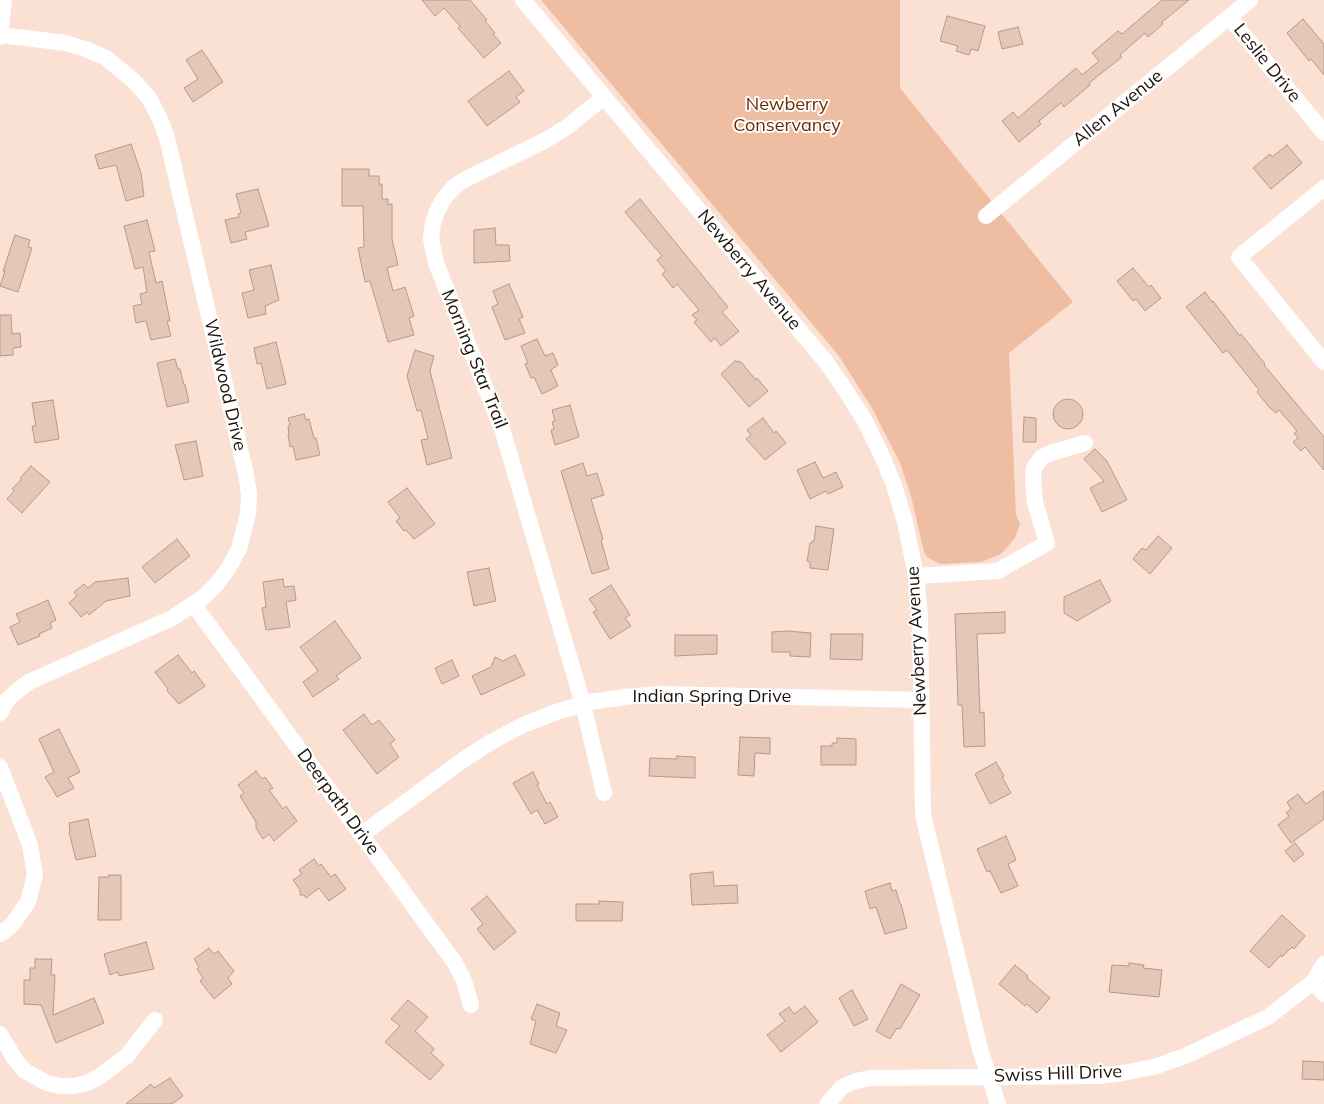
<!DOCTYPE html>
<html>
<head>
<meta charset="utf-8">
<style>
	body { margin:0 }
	canvas { display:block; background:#fbe1d4 }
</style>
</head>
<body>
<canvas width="1324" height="1104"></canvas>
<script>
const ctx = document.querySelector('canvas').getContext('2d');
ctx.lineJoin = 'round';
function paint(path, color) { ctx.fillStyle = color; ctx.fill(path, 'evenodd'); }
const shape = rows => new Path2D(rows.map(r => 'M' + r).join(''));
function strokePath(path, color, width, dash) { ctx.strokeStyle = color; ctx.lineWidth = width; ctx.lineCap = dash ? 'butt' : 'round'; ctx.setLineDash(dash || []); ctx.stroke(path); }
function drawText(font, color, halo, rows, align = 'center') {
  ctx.font = font + ' Mulish,sans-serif'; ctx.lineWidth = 4; ctx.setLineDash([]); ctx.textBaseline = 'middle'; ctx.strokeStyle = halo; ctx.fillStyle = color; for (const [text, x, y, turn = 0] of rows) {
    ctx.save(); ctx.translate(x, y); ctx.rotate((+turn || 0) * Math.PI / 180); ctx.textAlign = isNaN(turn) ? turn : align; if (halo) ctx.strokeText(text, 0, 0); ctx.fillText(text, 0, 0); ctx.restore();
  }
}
const green = shape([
	[541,0,900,0,900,88,1073,302,1009,353,1016,515,1020,524,1015,538,1001,554,981,562,940,564,927,557,924,552,911,496,900,463,873,410,839,356]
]);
const building = shape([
	[422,0,470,0,487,20,485,21,495,33,493,34,501,43,484,58,458,28,460,26,444,8,435,16,422,0],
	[1162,0,1189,0,1162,22,1163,24,1148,37,1145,33,1120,55,1122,57,1089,83,1090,85,1064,107,1061,103,1039,121,1041,124,1019,142,1002,121,1013,112,1018,118,1076,68,1082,75,1099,61,1092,53,1118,31,1122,34,1162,0],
	[947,16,985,26,978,51,971,49,969,55,956,51,958,46,940,41,947,16],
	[1303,19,1324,44,1324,75,1311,59,1309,61,1287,33,1303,19],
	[1018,27,1023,44,1002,49,998,32,1018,27],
	[202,50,223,82,193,102,184,88,198,79,186,60,202,50],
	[509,71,524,91,516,97,520,102,487,126,468,101,509,71],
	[131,144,141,173,144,196,126,201,116,165,99,169,95,155,131,144],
	[1287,145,1302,163,1271,189,1253,168,1270,154,1272,157,1287,145],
	[342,169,369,169,369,176,379,176,379,184,382,184,382,199,388,199,388,205,392,204,392,239,398,265,387,268,393,291,405,287,414,316,409,318,414,335,388,342,370,281,365,282,358,248,364,247,363,206,342,206,342,169],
	[258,189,269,226,245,232,247,239,231,243,225,220,239,217,238,214,241,213,236,194,258,189],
	[640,199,728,307,722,312,739,331,721,346,715,338,711,342,694,322,697,320,692,315,699,310,677,284,673,288,662,274,666,271,657,260,662,256,625,212,640,199],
	[147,220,155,251,149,252,156,283,162,281,170,321,167,321,171,336,151,340,146,321,136,323,133,306,142,304,140,294,147,292,143,267,135,269,124,226,147,220],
	[495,228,496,245,509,245,510,261,474,263,474,230,495,228],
	[15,235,30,240,28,247,32,248,18,292,0,286,5,271,3,271,15,235],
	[271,265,279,300,265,306,266,314,248,318,242,293,254,290,249,270,271,265],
	[1133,268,1149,287,1151,285,1161,298,1145,311,1136,299,1133,301,1117,281,1133,268],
	[509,284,523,317,519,319,525,333,505,340,492,307,498,304,493,291,509,284],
	[1205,292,1212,302,1213,301,1239,335,1241,334,1265,364,1264,365,1324,437,1324,470,1305,447,1301,451,1293,442,1298,438,1294,433,1297,431,1279,410,1276,413,1269,407,1257,392,1259,390,1227,350,1223,353,1186,307,1205,292],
	[0,315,11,315,12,334,20,333,21,347,13,348,13,355,0,356,0,315],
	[537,339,545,356,553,353,558,365,551,370,558,386,542,394,534,377,531,378,525,364,528,363,521,346,537,339],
	[276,342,286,384,267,389,261,363,257,364,254,348,276,342],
	[415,350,434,356,430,371,452,458,427,465,421,440,428,439,421,410,417,411,407,376,415,350],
	[175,359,178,369,180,369,184,385,185,384,189,402,167,407,157,363,175,359],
	[735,361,741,362,756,380,757,378,768,391,749,407,721,374,735,361],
	'1053 414a15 15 0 1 1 30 0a15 15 0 1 1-30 0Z',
	[53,400,59,439,35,443,32,426,36,426,32,403,53,400],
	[570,405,579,437,555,445,551,430,554,429,552,422,555,421,552,410,570,405],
	[304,414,306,420,309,419,314,438,316,438,320,455,296,460,293,446,290,447,288,435,289,434,288,426,290,425,288,418,304,414],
	[1024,417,1036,418,1036,442,1023,442,1024,417],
	[763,418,774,433,776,431,786,443,765,460,746,439,751,435,747,430,763,418],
	[196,441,203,476,184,480,175,445,196,441],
	[1095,449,1107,461,1127,500,1102,512,1090,488,1104,481,1084,459,1095,449],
	[815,462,823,478,836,472,843,487,828,494,826,491,810,499,797,470,815,462],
	[583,463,587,476,597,473,604,495,591,499,603,539,601,540,609,569,592,574,561,471,583,463],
	[31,466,50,482,22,513,7,499,14,491,12,489,22,479,20,478,31,466],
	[407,488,435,524,414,539,406,530,404,531,396,521,400,518,388,502,407,488],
	[816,526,834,529,828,570,810,568,810,562,807,561,810,543,812,543,812,541,814,541,816,526],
	[1158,536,1172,548,1150,574,1133,559,1142,548,1146,550,1158,536],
	[177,539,190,556,155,583,142,567,177,539],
	[489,568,496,601,474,606,467,572,489,568],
	[128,578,130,596,106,601,89,615,87,612,81,617,69,603,77,596,74,592,84,584,88,588,95,582,128,578],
	[283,579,284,587,294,586,296,600,286,602,290,627,266,630,262,608,266,607,263,582,283,579],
	[1100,580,1111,601,1077,621,1064,613,1064,597,1100,580],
	[611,585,630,615,625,618,631,626,610,639,593,612,597,610,589,599,611,585],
	[48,600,56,620,50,623,52,628,39,634,40,636,18,645,10,627,20,622,16,614,48,600],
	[1005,612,1005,633,977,634,980,713,984,712,985,746,964,747,962,705,958,705,955,614,1005,612],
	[335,621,361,658,336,676,339,679,313,697,303,682,318,671,300,647,335,621],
	[787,631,811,633,810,657,790,656,790,652,772,652,772,632,787,631],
	[831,634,863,634,862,660,830,659,831,634],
	[675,635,717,635,717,654,675,656,675,635],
	[178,655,192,673,194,671,205,686,179,704,167,691,168,689,155,672,178,655],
	[515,655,525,675,481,695,472,676,491,667,495,657,503,661,515,655],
	[452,660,459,676,442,684,435,668,452,660],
	[364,714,372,725,379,720,395,740,390,744,399,757,377,774,343,730,364,714],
	[59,729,80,772,68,778,74,788,57,797,45,777,54,772,39,739,59,729],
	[740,737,770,738,770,754,755,753,754,776,738,775,740,737],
	[837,738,856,739,856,765,821,765,821,746,832,746,832,743,837,743,837,738],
	[677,756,695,757,695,778,649,776,650,758,677,759,677,756],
	[996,762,1004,776,1002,777,1011,793,990,804,975,774,996,762],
	[256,771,262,779,265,777,273,788,269,790,283,809,286,806,297,821,274,841,269,834,263,839,256,828,256,822,240,796,244,793,238,785,256,771],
	[533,772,539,784,537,785,547,804,550,802,558,817,545,824,537,810,531,814,513,783,533,772],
	[1324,791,1324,819,1291,843,1278,825,1289,816,1286,813,1291,809,1287,802,1298,794,1306,804,1324,791],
	[88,819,96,856,76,860,69,832,70,831,69,823,88,819],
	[1006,836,1016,860,1008,864,1018,886,1001,893,990,871,987,872,977,849,1006,836],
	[1295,843,1304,854,1294,862,1285,851,1295,843],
	[314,859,319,866,321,864,331,877,335,874,346,889,329,901,319,888,306,898,304,895,300,895,300,890,293,880,302,874,299,870,314,859],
	[713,872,714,886,737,885,738,903,692,905,690,874,713,872],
	[109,875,121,875,121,920,98,920,99,877,109,877,109,875],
	[890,883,892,891,896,890,900,904,901,904,907,928,885,934,876,907,870,909,865,891,890,883],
	[487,896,516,932,494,950,477,929,483,924,471,909,487,896],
	[599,901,623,902,622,921,576,921,576,904,599,904,599,901],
	[1282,915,1305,936,1294,949,1292,947,1282,957,1281,955,1269,968,1250,951,1282,915],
	[146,942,154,969,119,976,118,972,110,975,104,954,146,942],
	[209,948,214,954,218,951,234,971,228,978,232,984,214,999,200,981,203,978,197,969,199,967,194,959,209,948],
	[35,959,52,959,51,975,55,975,53,1015,94,998,104,1023,56,1043,41,1005,24,1004,24,980,30,980,30,968,35,968,35,959],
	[1129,963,1144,965,1143,968,1162,970,1159,997,1109,992,1112,965,1129,966,1129,963],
	[1015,965,1028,976,1027,978,1050,998,1037,1013,1027,1004,1025,1006,999,984,1015,965],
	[901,984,920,995,900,1029,897,1028,890,1039,876,1031,901,984],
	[852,990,868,1019,854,1026,839,998,852,990],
	[408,1000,428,1017,415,1031,434,1049,431,1053,444,1065,430,1080,385,1042,400,1026,391,1019,408,1000],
	[537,1004,560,1013,556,1026,567,1030,556,1053,530,1044,536,1021,531,1019,537,1004],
	[805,1006,818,1022,781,1052,767,1035,785,1021,779,1014,789,1007,794,1014,805,1006],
	[1303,1061,1324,1062,1324,1080,1302,1079,1303,1061],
	[170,1078,183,1096,172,1104,126,1104,151,1084,154,1088,170,1078]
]);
const minor = shape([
	[523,0,826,362,844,388,865,421,882,456,894,485,905,522,916,576,920,615,923,815,980,1049,998,1104],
	[1229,17,1324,133],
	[0,37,4,0],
	[1324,188,1239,257,1324,362],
	[986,216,1250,0],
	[916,576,998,571,1047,543,1035,502,1033,480,1034,468,1042,457,1051,453,1085,443],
	[194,605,455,963,464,981,471,1005],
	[0,713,8,699,17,691,29,682,172,618,204,597,216,585,228,569,239,549,248,514,249,494,246,474,167,138,160,119,149,98,134,81,106,58,88,50,66,43,0,35],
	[0,767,30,845,35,875,28,902,11,926,0,934],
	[604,793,583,704,503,432,436,263,431,239,433,222,438,209,445,197,455,186,466,179,546,140,567,127,604,97],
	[361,835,463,760,491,742,523,725,556,712,590,702,625,697,660,694,921,700],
	[1313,982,1324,994],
	[0,1034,16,1061,25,1071,47,1083,60,1086,74,1086,87,1083,99,1077,127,1056,155,1020],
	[827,1104,842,1087,856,1081,870,1078,1099,1076,1122,1073,1154,1067,1185,1056,1268,1017,1313,982,1324,964]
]);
const streetNames = [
	["Leslie Drive",1267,63,51],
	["Allen Avenue",1118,108,-39],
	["Newberry Avenue",749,270,50],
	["Morning Star Trail",474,359,68],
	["Wildwood Drive",225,385,77],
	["Newberry Avenue",917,641,-93],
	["Indian Spring Drive",712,697],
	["Deerpath Drive",338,802,54],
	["Swiss Hill Drive",1058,1074,-2]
];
const parkNames = [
	["Newberry",787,105],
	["Conservancy",787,126]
];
paint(green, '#efbda1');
paint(building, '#e5c7b6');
strokePath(building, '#b6998a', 1);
strokePath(minor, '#fff', 16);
drawText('18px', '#1c120c', '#fff', streetNames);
drawText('18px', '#692c00', '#fff', parkNames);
</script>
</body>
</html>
